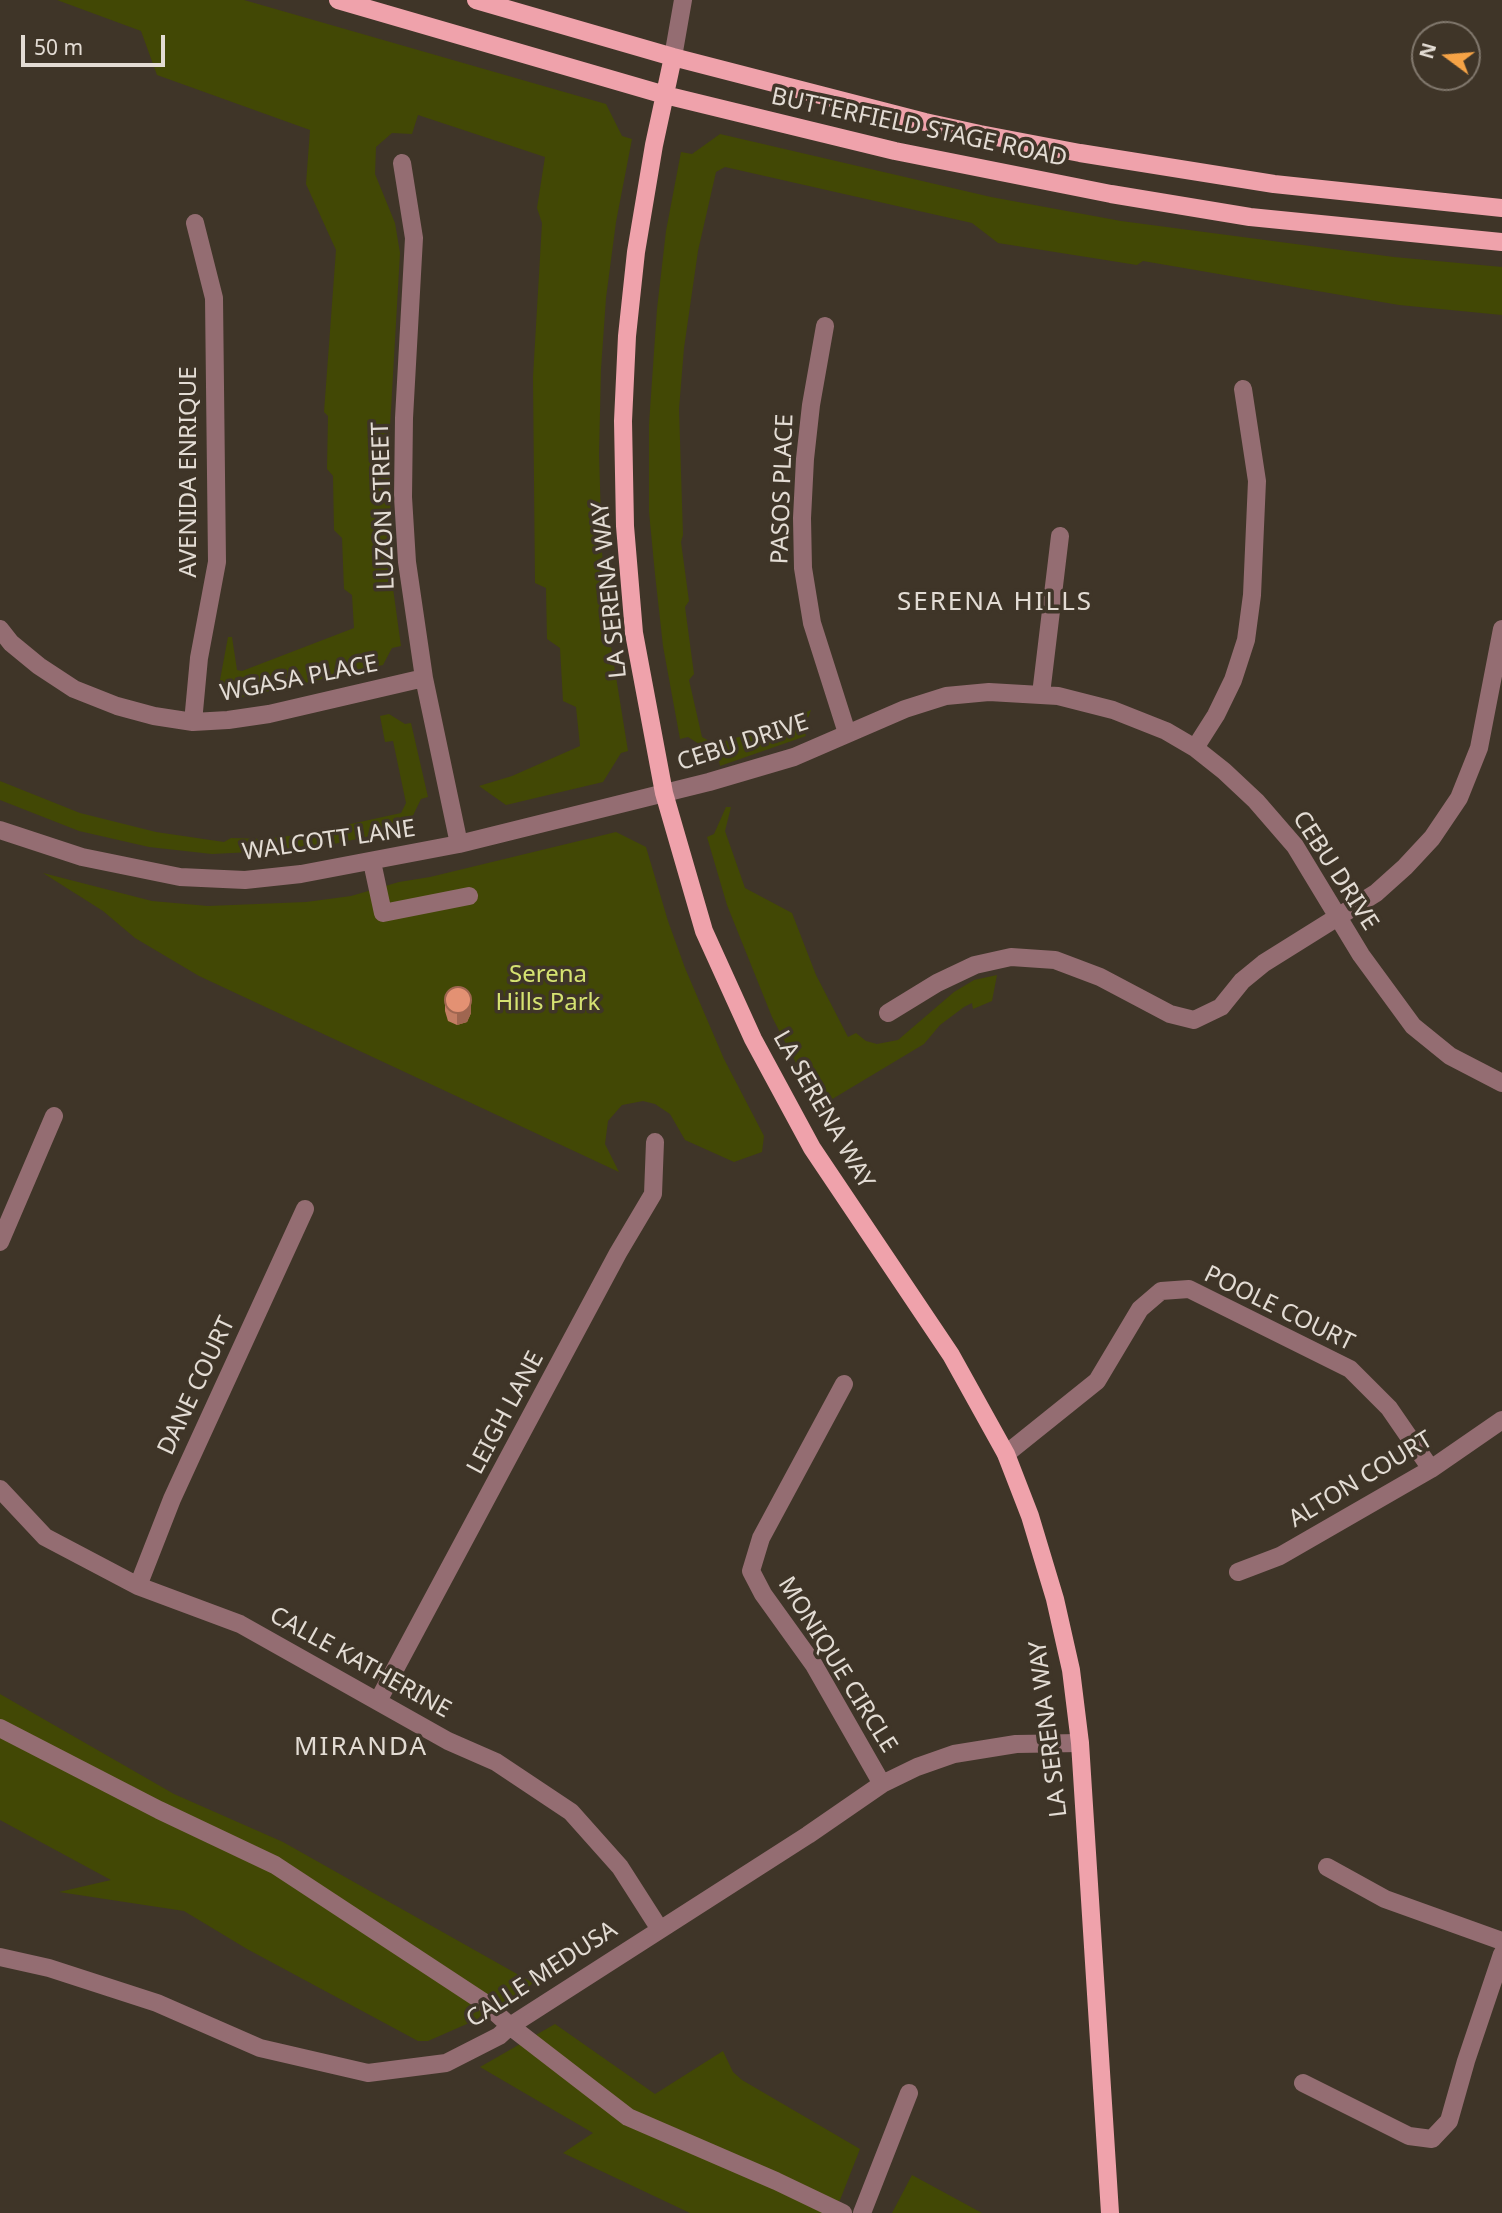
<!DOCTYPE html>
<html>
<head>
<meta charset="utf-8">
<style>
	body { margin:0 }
	#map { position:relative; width:1502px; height:2213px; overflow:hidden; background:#3f3528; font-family:"Noto Sans",sans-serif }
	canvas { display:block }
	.north { position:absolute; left:1411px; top:21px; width:70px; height:70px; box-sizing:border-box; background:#3f3528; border:2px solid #81786d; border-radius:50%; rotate:286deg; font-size:19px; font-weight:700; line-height:28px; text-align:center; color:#e3dcd4 }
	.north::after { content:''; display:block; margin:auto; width:24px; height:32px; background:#f5a346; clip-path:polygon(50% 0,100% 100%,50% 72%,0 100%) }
	.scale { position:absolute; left:21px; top:35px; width:144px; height:32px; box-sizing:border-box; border:4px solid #e3dcd4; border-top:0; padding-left:9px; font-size:21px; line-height:24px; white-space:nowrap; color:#e3dcd4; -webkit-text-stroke:5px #3f3528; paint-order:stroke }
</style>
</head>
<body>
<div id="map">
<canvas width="1502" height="2213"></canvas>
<div class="north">N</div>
<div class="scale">50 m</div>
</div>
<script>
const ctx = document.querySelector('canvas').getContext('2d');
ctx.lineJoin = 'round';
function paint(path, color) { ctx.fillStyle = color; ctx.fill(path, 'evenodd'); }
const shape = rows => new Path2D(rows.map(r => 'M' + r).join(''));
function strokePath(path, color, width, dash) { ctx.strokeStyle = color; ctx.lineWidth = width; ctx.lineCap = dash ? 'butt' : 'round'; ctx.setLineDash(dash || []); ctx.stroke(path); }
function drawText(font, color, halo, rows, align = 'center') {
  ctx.font = font + ' "Noto Sans",sans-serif'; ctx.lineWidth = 7; ctx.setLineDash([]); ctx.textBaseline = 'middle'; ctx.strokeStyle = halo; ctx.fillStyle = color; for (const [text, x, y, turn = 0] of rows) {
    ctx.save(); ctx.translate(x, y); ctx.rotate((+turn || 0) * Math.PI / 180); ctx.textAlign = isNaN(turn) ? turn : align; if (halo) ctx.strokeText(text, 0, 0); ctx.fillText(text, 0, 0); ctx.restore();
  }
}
const green = shape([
	[57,0,244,0,606,104,622,136,632,139,616,222,606,298,601,369,599,454,602,552,611,646,628,751,621,753,603,782,506,805,479,786,512,776,580,746,576,707,563,701,560,648,547,639,546,588,535,583,533,377,542,223,537,208,545,157,418,115,412,134,392,133,376,147,375,174,395,223,400,253,389,444,392,581,401,646,392,648,383,665,239,698,220,680,228,637,232,637,237,670,242,671,354,628,352,595,344,589,342,538,334,530,333,476,327,469,328,416,324,412,336,250,306,184,310,130,157,75,141,31],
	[720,134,991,197,1121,221,1394,257,1502,267,1502,315,1399,305,1143,261,1137,265,998,243,972,223,725,167,716,172,698,251,684,348,679,409,683,535,681,542,689,601,685,607,694,674,689,680,702,737,715,744,779,725,811,710,804,729,806,736,720,766,718,756,688,737,680,739,663,646,655,574,649,512,649,424,657,309,666,231,681,152,692,154],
	[389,714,405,724,411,723,428,797,421,799,407,828,311,849,212,854,149,847,79,831,0,800,0,781,80,813,156,832,224,842,231,838,265,839,305,834,401,813,406,803,393,741,385,742,380,716],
	[726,807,731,807,725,831,745,888,792,913,816,975,848,1037,856,1033,866,1041,877,1044,898,1040,954,992,974,980,997,975,992,1001,973,1009,972,1003,964,1007,940,1025,924,1044,819,1107,772,1017,727,905,707,837,714,834],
	[616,832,646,847,668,921,685,968,724,1059,764,1136,762,1152,734,1162,685,1140,670,1114,655,1104,643,1101,622,1105,608,1121,605,1144,619,1172,199,976,135,938,103,911,43,873,152,901,208,906,306,902,351,896,399,882,430,877],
	[0,1694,174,1794,283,1842,533,1983,501,2009,428,2041,418,2041,247,1949,184,1911,59,1892,111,1880,0,1820],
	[555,2024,655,2094,723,2051,733,2072,742,2080,860,2149,840,2200,830,2213,690,2213,563,2153,593,2133,480,2067],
	[912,2175,982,2213,892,2213]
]);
const minor = shape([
	[673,57,683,0],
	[402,163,414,238,404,418,403,497,407,562,424,678,459,844],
	[825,326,811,405,805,459,802,518,803,568,812,623,847,733],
	[0,629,11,643,39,666,74,689,117,706,154,716,193,722,228,720,269,714,424,678],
	[1041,694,1060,536],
	[193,722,199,658,217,562,214,298,195,223],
	[1195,748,1216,715,1233,680,1246,640,1252,595,1257,481,1243,389],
	[0,830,82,857,180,877,245,880,301,874,459,844,709,782,794,757,905,709,946,696,989,692,1058,696,1113,710,1166,731,1195,748,1224,771,1256,801,1295,846,1361,955,1413,1026,1450,1056,1502,1083],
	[372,862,383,913,469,896],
	[888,1013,937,983,975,965,1011,957,1055,960,1100,977,1170,1014,1194,1020,1221,1007,1242,981,1264,963,1376,893,1405,867,1432,838,1459,798,1479,748,1502,629],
	[0,1242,54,1116],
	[844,1384,761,1538,751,1571,763,1594,814,1665,882,1784],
	[1006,1454,1097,1381,1140,1309,1161,1291,1189,1289,1350,1369,1389,1408,1431,1469],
	[0,1489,45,1537,138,1586,240,1624,448,1741,496,1762,571,1812,620,1867,659,1928],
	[1238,1572,1280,1556,1431,1469,1502,1420],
	[138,1586,172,1499,305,1209],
	[378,1701,618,1253,653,1194,655,1142],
	[0,1728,159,1810,275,1865,485,2003,510,2026,628,2117,776,2181,843,2213],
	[1327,1867,1385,1899,1502,1941],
	[0,1957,49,1968,157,2003,260,2048,368,2073,446,2063,499,2036,510,2026,808,1835,882,1784,917,1767,954,1754,1016,1744,1080,1743],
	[1303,2083,1409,2136,1432,2139,1449,2121,1466,2061,1502,1954],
	[862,2213,909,2093]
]);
const major = shape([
	[338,0,665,95,895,151,1111,194,1250,217,1502,242],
	[476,0,673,57,925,122,980,134,1080,153,1274,184,1502,208],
	[673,57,654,145,636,252,627,336,623,421,625,526,634,633,664,793,704,931,753,1039,812,1148,951,1355,1006,1454,1030,1516,1055,1599,1071,1670,1080,1743,1110,2213]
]);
const wall = shape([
	[445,1000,471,1013,467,1022,457,1025,448,1021,445,1011]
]);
const shadedWall = shape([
	[471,1001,471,1013,467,1022,457,1025,457,1013]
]);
const building = shape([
	'445 1000a13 13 0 1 1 26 0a13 13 0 1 1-26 0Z'
]);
const streetNames = [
	["BUTTERFIELD STAGE ROAD",919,128,12],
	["AVENIDA ENRIQUE",189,472,-90],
	["PASOS PLACE",783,489,-88],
	["LUZON STREET",384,506,-92],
	["LA SERENA WAY",610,590,-96],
	["WGASA PLACE",299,679,-11],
	["CEBU DRIVE",743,743,-18],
	["WALCOTT LANE",329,841,-8],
	["CEBU DRIVE",1335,871,57],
	["LA SERENA WAY",823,1110,60],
	["POOLE COURT",1279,1309,26],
	["DANE COURT",197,1386,-65],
	["LEIGH LANE",506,1413,-62],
	["ALTON COURT",1361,1480,-31],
	["CALLE KATHERINE",360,1663,29],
	["MONIQUE CIRCLE",837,1665,58],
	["LA SERENA WAY",1049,1729,-97],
	["CALLE MEDUSA",542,1975,-33]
];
const parkNames = [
	["Serena",548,975],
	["Hills Park",548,1003]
];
const neighbourhoodNames = [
	["SERENA HILLS",995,603],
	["MIRANDA",361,1748]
];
paint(green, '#424805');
strokePath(minor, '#946d72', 18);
strokePath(major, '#efa2ab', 18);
paint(wall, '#c37d63');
paint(shadedWall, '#9f6650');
paint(building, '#e39173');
strokePath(building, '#9f6650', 2);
drawText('24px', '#e3dcd4', '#3f3528', streetNames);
drawText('24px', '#d5e271', '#3f3528', parkNames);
ctx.letterSpacing = '2px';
drawText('26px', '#e3dcd4', '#3f3528', neighbourhoodNames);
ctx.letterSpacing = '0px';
</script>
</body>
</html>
